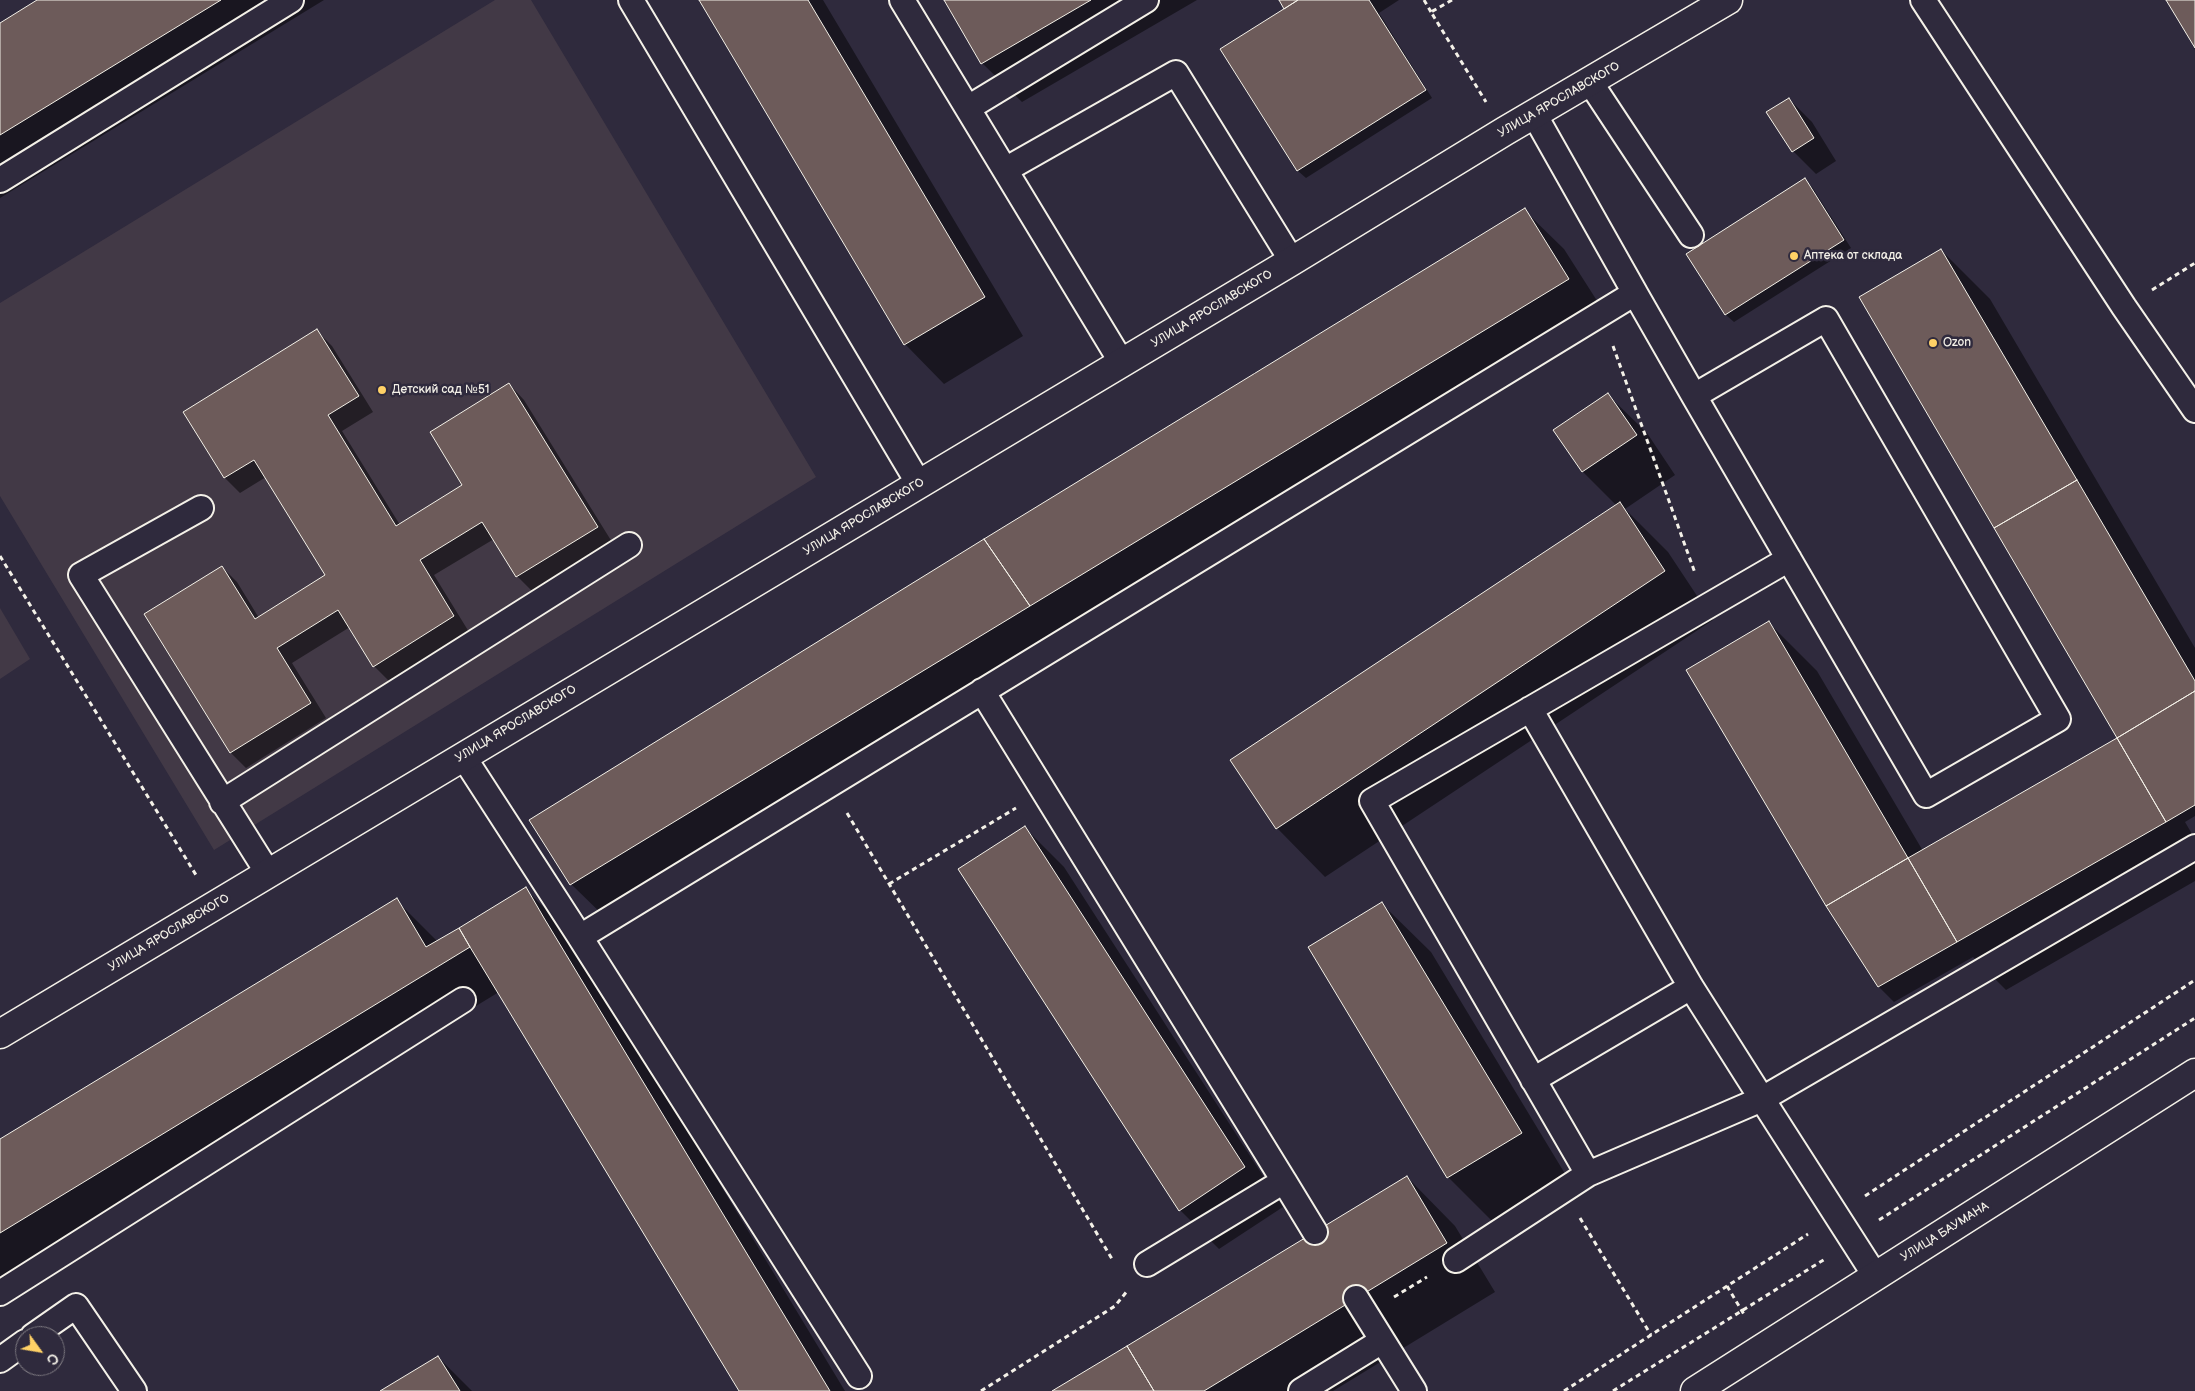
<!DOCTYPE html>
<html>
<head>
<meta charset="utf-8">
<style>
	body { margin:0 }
	#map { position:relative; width:2195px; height:1391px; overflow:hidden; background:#2f2a3d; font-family:"Balsamiq Sans",sans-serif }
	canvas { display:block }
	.north { position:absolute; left:15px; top:1326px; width:50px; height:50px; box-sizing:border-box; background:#2f2a3d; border:1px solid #7e7a81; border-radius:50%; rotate:122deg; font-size:14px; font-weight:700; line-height:20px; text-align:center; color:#f4f1e8 }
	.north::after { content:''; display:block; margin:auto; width:18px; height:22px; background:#ffd166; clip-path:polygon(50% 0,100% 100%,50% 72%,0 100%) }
</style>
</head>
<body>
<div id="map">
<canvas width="2195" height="1391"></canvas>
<div class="north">С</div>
</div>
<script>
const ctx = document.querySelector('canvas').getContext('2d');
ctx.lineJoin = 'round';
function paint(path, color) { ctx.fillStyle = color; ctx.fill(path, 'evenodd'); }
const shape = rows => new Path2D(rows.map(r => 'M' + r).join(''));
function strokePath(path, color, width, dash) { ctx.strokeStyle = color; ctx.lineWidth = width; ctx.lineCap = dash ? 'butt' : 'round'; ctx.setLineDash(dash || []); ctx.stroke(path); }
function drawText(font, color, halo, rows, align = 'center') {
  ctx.font = font + ' "Balsamiq Sans",sans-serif'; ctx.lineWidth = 5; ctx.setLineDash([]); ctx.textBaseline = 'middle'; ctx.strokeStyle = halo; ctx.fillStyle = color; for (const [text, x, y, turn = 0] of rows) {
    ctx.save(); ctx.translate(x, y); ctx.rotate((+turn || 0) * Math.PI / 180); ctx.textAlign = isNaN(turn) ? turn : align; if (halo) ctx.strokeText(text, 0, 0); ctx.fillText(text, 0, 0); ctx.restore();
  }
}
const built = shape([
	[495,0,531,0,816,477,214,850,0,496,0,303],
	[0,608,30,659,0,679]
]);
const shadow = shape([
	[40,0,324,0,0,198,0,24],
	[700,0,823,0,1023,336,944,384,905,344],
	[946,0,1197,0,1022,102,982,63],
	[1280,0,1399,0,1379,13,1432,98,1306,178,1298,171,1222,50,1286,9],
	[1789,99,1812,122,1836,161,1816,174,1793,151,1768,113],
	[1805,180,1812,187,1851,248,1734,322,1726,315,1688,254],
	[1524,210,1564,249,1608,318,611,923,571,884],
	[1941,250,1990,299,2195,648,2195,816,2185,822,2195,839,2195,881,2006,990,1973,957,1894,1002,1879,987,1827,906,1769,623,1817,671,1923,851,2119,738],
	[317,331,332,346,373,412,342,431,400,525,464,485,509,384,524,400,612,542,532,591,517,576,494,539,434,575,469,632,389,681,374,666,350,627,292,663,326,718,246,768,231,753,145,614,222,567,237,582,259,618,327,576,266,477,240,493,225,478,185,412],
	[1607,394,1647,433,1675,475,1625,509,1668,552,1713,620,1325,877,1277,828,1616,505,1583,472],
	[1025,828,1064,867,1283,1207,1219,1249,1180,1210],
	[525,889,565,928,845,1391,740,1391,499,992,0,1296,0,1140,396,900,438,942],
	[1382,904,1431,952,1570,1182,1497,1226,1448,1177,1309,948],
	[1407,1177,1455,1226,1495,1292,1333,1391,1053,1391],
	[438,1357,472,1391,383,1391]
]);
const building = shape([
	[37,0,221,0,0,135,0,23,37,0],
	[699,0,808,0,985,297,904,345,699,0],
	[944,0,1091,0,981,64,944,0],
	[1279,0,1298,0,1284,9,1279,0],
	[1298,0,1369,0,1426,90,1297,171,1220,49,1298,0],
	[2166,0,2195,0,2195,48,2166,0],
	[1789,98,1814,138,1792,152,1766,112,1789,98],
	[1805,178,1844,240,1725,315,1686,254,1805,178],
	[1525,208,1569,279,1030,606,984,539,1525,208],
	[1941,249,2077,480,1994,528,1859,297,1941,249],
	[317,329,359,396,328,415,396,526,462,485,430,432,509,383,598,527,516,577,482,522,420,560,454,616,373,667,338,610,277,648,311,703,230,753,144,614,222,566,255,619,325,575,254,460,224,478,183,412,317,329],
	[1608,393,1637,435,1582,472,1553,430,1608,393],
	[2077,480,2195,681,2195,691,2117,738,1994,528,2077,480],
	[1620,502,1665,571,1276,829,1230,760,1620,502],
	[984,539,1030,606,570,885,529,820,984,539],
	[1769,621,1908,858,1826,906,1686,670,1769,621],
	[2195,691,2195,805,2166,822,2117,738,2195,691],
	[2117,738,2166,822,1957,942,1908,858,2117,738],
	[1025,826,1245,1167,1179,1211,958,869,1025,826],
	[1908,858,1957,942,1878,987,1826,906,1908,858],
	[526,887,544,918,830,1391,739,1391,470,947,459,928,526,887],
	[397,898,426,947,459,928,470,947,0,1233,0,1139,397,898],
	[1382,902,1522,1133,1447,1178,1308,947,1382,902],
	[1407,1176,1447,1243,1204,1391,1154,1391,1127,1346,1407,1176],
	[1127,1346,1154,1391,1052,1391,1127,1346],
	[438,1356,460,1391,380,1391,438,1356]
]);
const path = shape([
	[1424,0,1431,12],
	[1452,0,1431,12,1486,102],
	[2152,290,2195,263],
	[1613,346,1695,573],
	[0,556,196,875],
	[847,813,1112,1259],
	[889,884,1016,808],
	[1865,1196,2195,980],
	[1580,1218,1651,1335],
	[1879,1220,2195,1018],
	[1727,1286,1745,1316],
	[1394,1297,1427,1277],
	[981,1391,1115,1306,1128,1290],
	[1564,1391,1808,1234],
	[1613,1391,1825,1259]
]);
const service = shape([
	[631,0,919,484],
	[902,0,1122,363],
	[1923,0,2124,307,2195,410],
	[1590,82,1691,235],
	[968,108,1146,0],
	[1005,170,1176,73,1292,261],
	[0,180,291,0],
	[1635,293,1694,396,1926,795,2058,719,1826,319,1694,396],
	[201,508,81,575,268,873],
	[982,691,1284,1181,1147,1264],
	[463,756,580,937,1635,293,1534,114],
	[222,802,629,545],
	[580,937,859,1376],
	[1533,1080,1691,987],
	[1588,1174,1372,801,1789,559],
	[1284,1181,1315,1232],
	[1456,1260,1588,1174,1762,1099,1691,987,1530,709],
	[1876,1277,1762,1099,2195,847],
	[0,1293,463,1000],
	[1356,1298,1414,1391],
	[33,1336,76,1306,134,1391],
	[0,1360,25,1342],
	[1301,1391,1382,1341]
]);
const minor = shape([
	[0,1034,1292,261,1505,131,1728,0],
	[1695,1391,2195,1073]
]);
const markers = [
	[1794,256,5,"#ffd166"],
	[1933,343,5,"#ffd166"],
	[382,390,5,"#ffd166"]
];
const streetNames = [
	["УЛИЦА ЯРОСЛАВСКОГО",1559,100,-30],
	["УЛИЦА ЯРОСЛАВСКОГО",1212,309,-31],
	["УЛИЦА ЯРОСЛАВСКОГО",864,517,-31],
	["УЛИЦА ЯРОСЛАВСКОГО",516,724,-31],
	["УЛИЦА ЯРОСЛАВСКОГО",169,933,-31],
	["УЛИЦА БАУМАНА",1945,1232,-32]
];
const poiNames = [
	["Аптека от склада",1804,256],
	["Ozon",1943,343],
	["Детский сад №51",392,390]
];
paint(built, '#423946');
paint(shadow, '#0007');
paint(building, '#6d5b5a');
strokePath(building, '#f4f1e8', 1);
strokePath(service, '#f4f1e8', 28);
strokePath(minor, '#f4f1e8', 31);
strokePath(path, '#f4f1e8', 3, [5, 4]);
strokePath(service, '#2f2a3d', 24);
strokePath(minor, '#2f2a3d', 28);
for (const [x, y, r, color] of markers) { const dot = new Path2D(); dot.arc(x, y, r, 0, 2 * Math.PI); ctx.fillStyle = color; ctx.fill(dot); strokePath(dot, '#2f2a3d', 2); }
drawText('12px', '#f4f1e8', '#2f2a3d', streetNames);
drawText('12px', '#f4f1e8', '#2f2a3d', poiNames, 'left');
</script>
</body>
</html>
